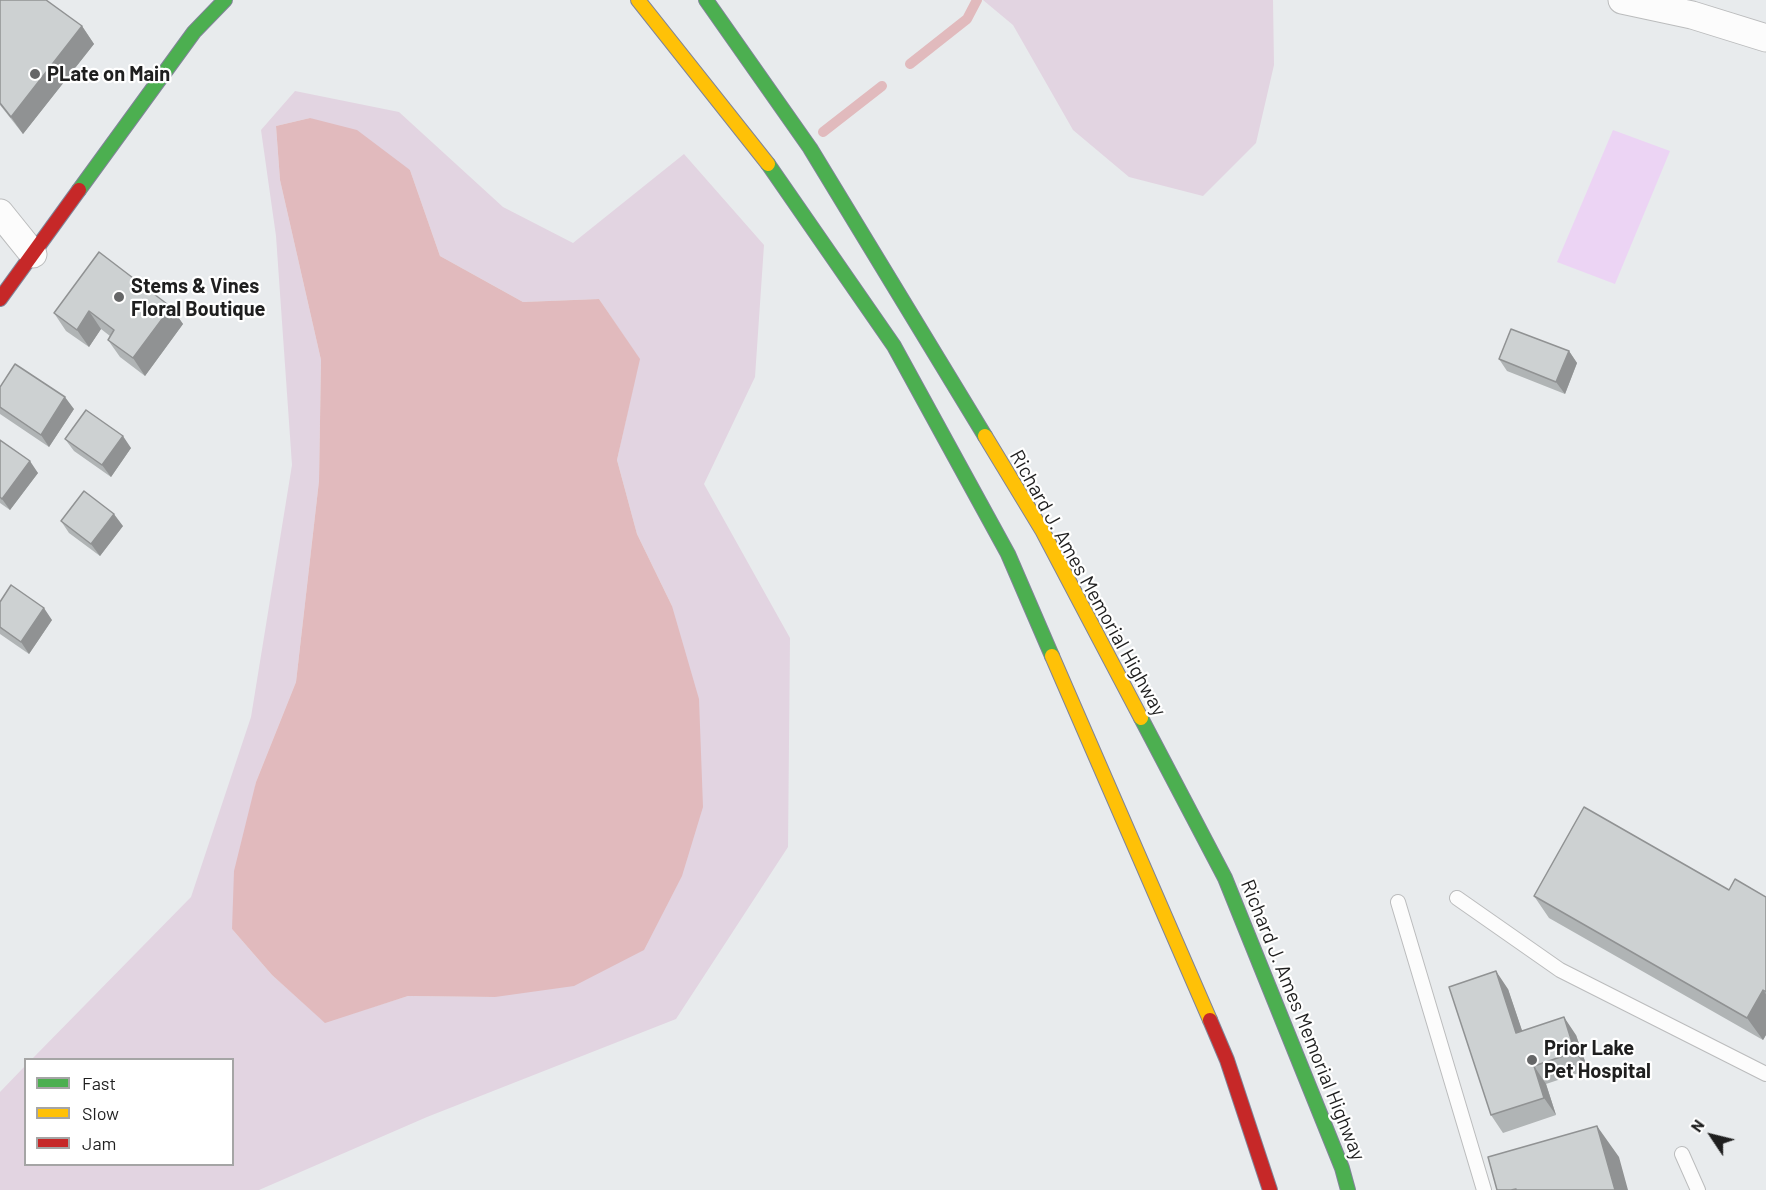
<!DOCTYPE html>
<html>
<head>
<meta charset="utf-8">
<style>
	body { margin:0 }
	#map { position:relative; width:1766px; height:1190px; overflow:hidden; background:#e8ebed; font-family:Barlow,sans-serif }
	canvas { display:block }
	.legend { position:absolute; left:24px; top:1058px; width:210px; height:108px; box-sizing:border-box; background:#fff; border:2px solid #a5a5a5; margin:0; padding:8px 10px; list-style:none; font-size:18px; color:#1f1f1f }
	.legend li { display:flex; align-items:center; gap:12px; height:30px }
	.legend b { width:30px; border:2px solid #a5a5a5 }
	.north { position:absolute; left:1682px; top:1106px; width:60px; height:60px; -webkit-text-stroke:4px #fff; paint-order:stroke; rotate:305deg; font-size:16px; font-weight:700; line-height:24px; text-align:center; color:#1f1f1f }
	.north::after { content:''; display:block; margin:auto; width:21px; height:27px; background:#1f1f1f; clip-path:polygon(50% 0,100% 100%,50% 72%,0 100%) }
</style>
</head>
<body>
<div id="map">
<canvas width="1766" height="1190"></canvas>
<ul class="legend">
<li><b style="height:8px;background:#4caf50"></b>Fast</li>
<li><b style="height:8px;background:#ffc107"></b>Slow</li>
<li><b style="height:8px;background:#c62828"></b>Jam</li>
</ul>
<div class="north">N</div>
</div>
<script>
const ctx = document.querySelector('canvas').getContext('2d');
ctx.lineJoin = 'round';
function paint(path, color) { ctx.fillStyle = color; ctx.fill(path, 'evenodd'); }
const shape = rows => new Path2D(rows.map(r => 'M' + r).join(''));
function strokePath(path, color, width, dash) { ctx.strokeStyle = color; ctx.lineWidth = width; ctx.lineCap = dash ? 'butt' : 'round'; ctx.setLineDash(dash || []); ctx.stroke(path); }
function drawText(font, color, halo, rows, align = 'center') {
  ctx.font = font + ' Barlow,sans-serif'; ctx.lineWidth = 4.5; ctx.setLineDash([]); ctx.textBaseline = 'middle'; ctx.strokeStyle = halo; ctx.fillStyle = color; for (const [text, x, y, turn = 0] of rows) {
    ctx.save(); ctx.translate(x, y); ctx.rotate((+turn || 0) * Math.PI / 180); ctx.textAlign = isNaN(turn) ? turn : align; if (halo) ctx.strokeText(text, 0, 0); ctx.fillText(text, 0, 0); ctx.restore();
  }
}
const wetland = shape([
	[983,0,1273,0,1274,65,1256,143,1203,196,1129,177,1073,130,1013,25],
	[295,91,399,112,503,207,573,243,684,154,764,245,755,377,704,484,790,638,788,847,676,1019,427,1117,259,1190,0,1190,0,1092,25,1066,26,1164,232,1164,232,1060,32,1059,191,897,251,717,292,465,276,236,261,130],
	[310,118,410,170,440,256,523,302,599,299,639,359,617,460,637,534,672,606,495,997,408,996,325,1022,272,975,232,929,256,782,296,682,319,481,321,360,280,180,276,126]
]);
const park = shape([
	[1613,130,1670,151,1615,284,1557,262]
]);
const water = shape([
	[310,118,357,130,410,170,440,256,523,302,599,299,640,359,617,460,637,534,672,606,699,699,703,807,682,876,644,950,574,986,495,997,408,996,325,1023,272,975,232,929,234,871,256,782,296,682,319,481,321,360,280,180,276,126]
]);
const stream = shape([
	[910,64,967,19,977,0],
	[823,132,882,86]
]);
const lane = shape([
	[1457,898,1560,970,1766,1074],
	[1398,902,1484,1190],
	[1682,1154,1698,1190]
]);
const street = shape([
	[1622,0,1692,15,1766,38],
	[0,213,33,254]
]);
const fast = shape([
	[706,0,810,148,985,436],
	[768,164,894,346,1008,554,1052,656],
	[79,190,194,32,225,0],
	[1141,718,1225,878,1342,1168,1348,1190]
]);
const slow = shape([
	[638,0,768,164],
	[985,436,1042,530,1141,718],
	[1052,656,1210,1020]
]);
const jam = shape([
	[0,299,79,190],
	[1210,1020,1227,1060,1270,1190]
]);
const wall = shape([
	[0,0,82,26,94,44,23,134,0,105],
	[171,307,183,324,145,376,120,357,108,340,110,336,101,329,89,347,66,331,54,313],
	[1569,351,1577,363,1565,394,1507,371,1499,359],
	[0,387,74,409,49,447,0,414],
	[65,439,131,448,111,477,74,451],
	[0,440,38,473,10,510,0,503],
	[61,521,123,526,100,556,69,533],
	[0,602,52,620,29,654,0,634],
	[1534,896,1766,897,1766,1035,1763,1040,1549,918],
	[1508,989,1522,1031,1576,1035,1588,1070,1546,1084,1556,1115,1503,1133,1491,1115]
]);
const shadedWall = shape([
	[82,26,94,44,23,134,11,117],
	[171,307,183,324,145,376,133,358],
	[89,311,101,329,89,347,77,330],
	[1569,351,1577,363,1565,394,1556,382],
	[65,397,74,409,49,447,41,435],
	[123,436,131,448,111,477,102,465],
	[30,461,38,473,10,510,2,499],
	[114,514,123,526,100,556,91,544],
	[44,608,52,620,29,654,21,642],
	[1496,971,1508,989,1529,1051,1516,1033],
	[1763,990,1766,994,1766,1035,1763,1040,1747,1018],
	[1564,1017,1576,1035,1588,1070,1575,1052],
	[1534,1066,1546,1084,1556,1115,1544,1098],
	[1597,1126,1619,1157,1628,1190,1615,1190]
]);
const building = shape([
	[0,0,46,0,82,26,11,117,0,103,0,0],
	[99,252,171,307,133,358,108,340,114,330,89,311,77,330,54,313,99,252],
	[1511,329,1569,351,1556,382,1499,359,1511,329],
	[15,364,65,397,41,435,0,407,0,387,15,364],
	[86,410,123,436,102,465,65,439,86,410],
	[0,440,30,461,2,499,0,497,0,440],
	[84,491,114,514,91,544,61,521,84,491],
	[11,585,44,608,21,642,0,627,0,602,11,585],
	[1584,807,1729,890,1735,879,1766,897,1766,992,1763,990,1747,1018,1534,896,1584,807],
	[1496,971,1516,1033,1564,1017,1575,1052,1534,1066,1544,1098,1491,1115,1449,987,1496,971],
	[1597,1126,1615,1190,1516,1190,1516,1189,1511,1190,1497,1190,1488,1157,1597,1126]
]);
const markers = [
	[35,74,6,"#656667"],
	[119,297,6,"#656667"],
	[1532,1060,6,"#656667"]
];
const poiNames = [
	["PLate on Main",47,74],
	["Stems & Vines",131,286],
	["Floral Boutique",131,309],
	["Prior Lake",1544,1048],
	["Pet Hospital",1544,1071]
];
const streetNames = [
	["Richard J. Ames Memorial Highway",1088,583,61],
	["Richard J. Ames Memorial Highway",1303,1020,68]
];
paint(wetland, '#e2d4e1');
paint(park, '#ecd4f4');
paint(water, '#e1babd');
strokePath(stream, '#e1babd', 10);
strokePath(lane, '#bbbcbd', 16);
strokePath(street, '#bbbcbd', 29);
strokePath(fast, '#808498', 16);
strokePath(slow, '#808498', 16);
strokePath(jam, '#808498', 16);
strokePath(lane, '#fcfcfc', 14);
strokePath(street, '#fcfcfc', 27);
strokePath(fast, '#4caf50', 14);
strokePath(slow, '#ffc107', 14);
strokePath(jam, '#c62828', 14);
paint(wall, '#b0b4b5');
paint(shadedWall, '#909293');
paint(building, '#cdd1d2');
strokePath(building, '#909293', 1.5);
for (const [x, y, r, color] of markers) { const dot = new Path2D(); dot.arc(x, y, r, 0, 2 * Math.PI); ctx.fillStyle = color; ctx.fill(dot); strokePath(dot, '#fff', 2); }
drawText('bold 20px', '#1f1f1f', '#fff', poiNames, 'left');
drawText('20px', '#1f1f1f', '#fff', streetNames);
</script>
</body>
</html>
